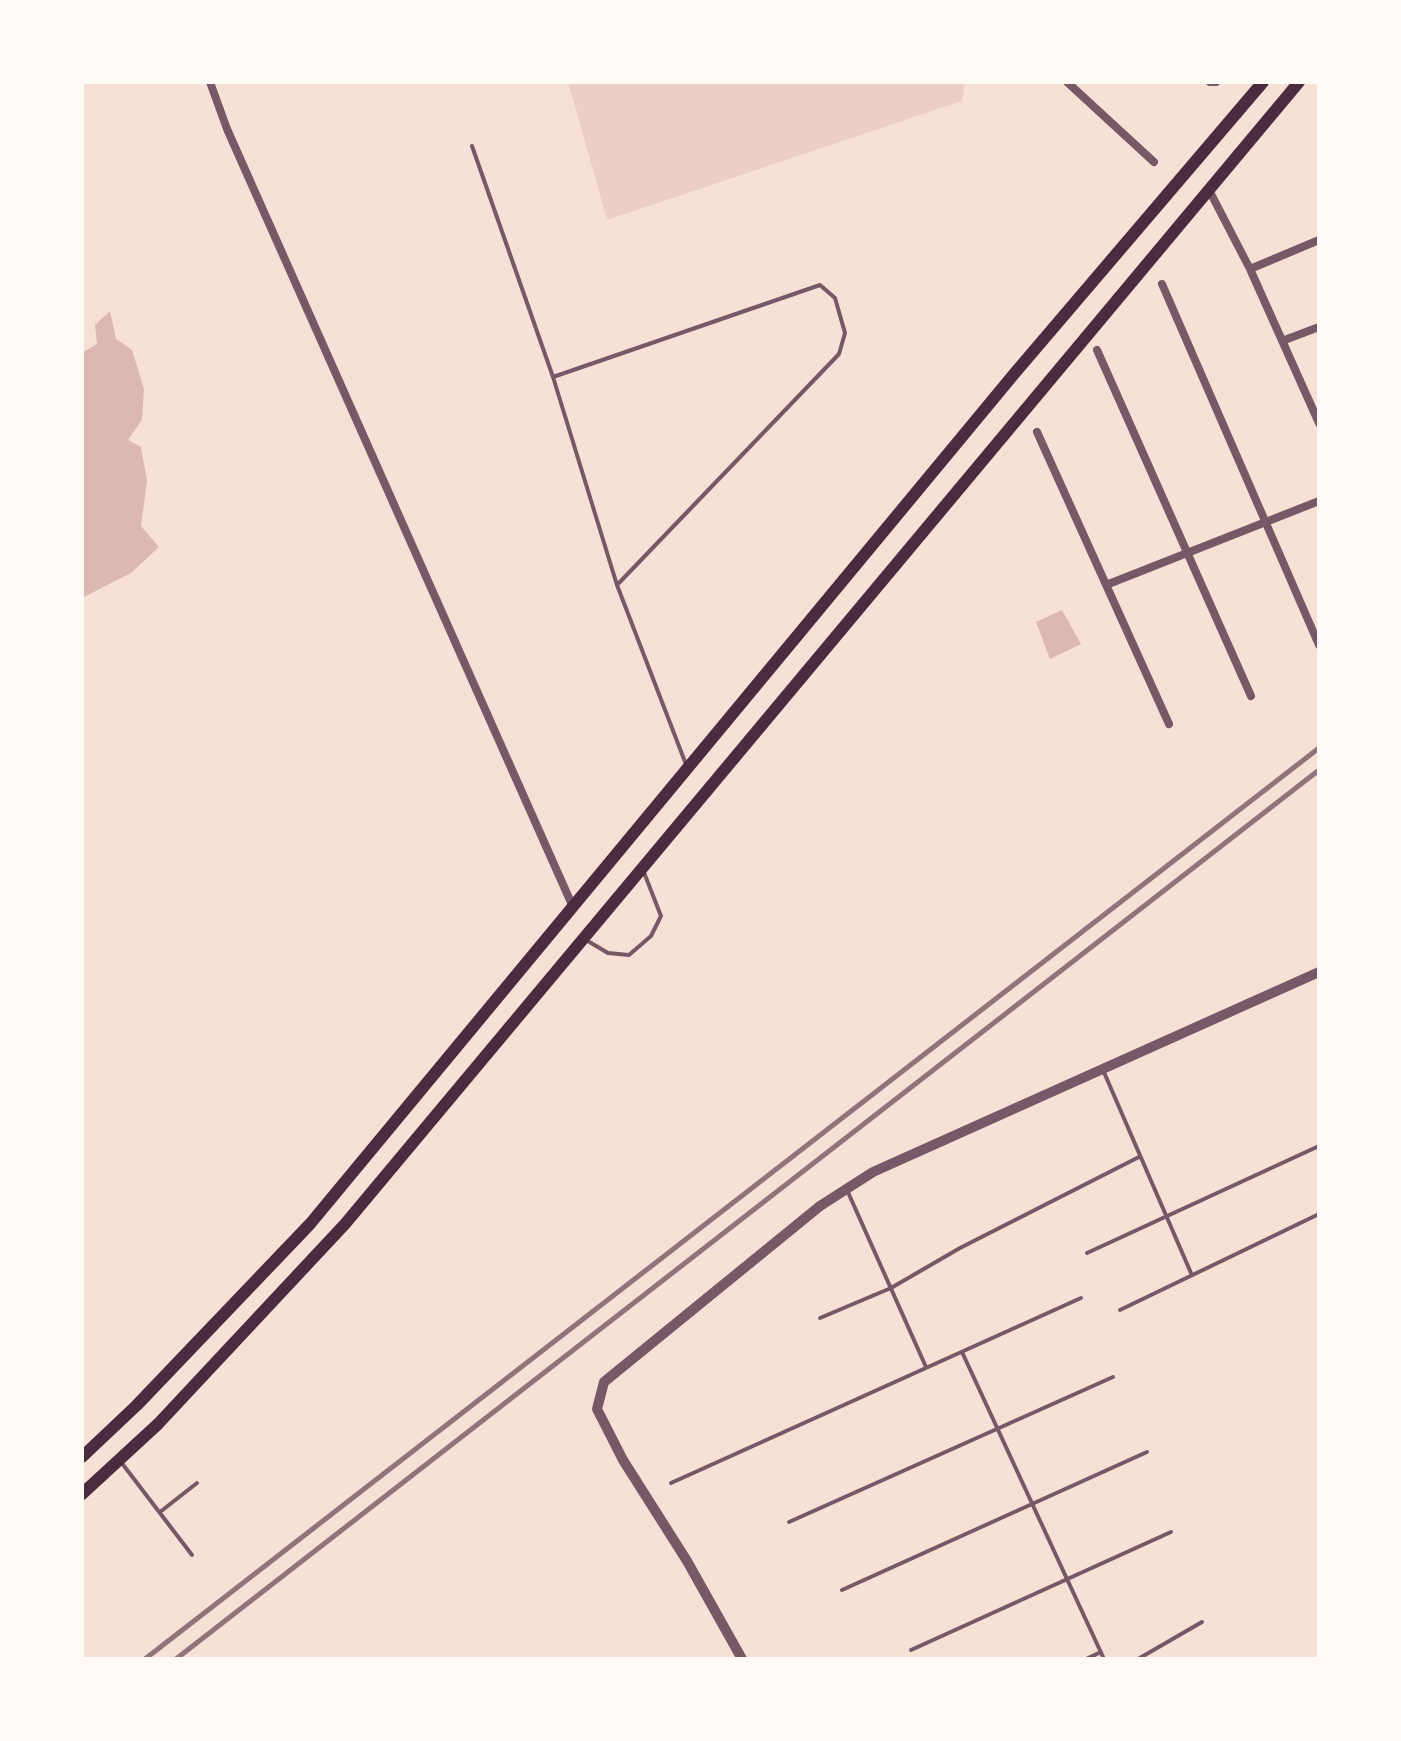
<!DOCTYPE html>
<html>
<head>
<meta charset="utf-8">
<style>
	body { margin:0 }
	#map { position:relative; width:1401px; height:1741px; overflow:hidden; background:#f7e1d7; font-family:"DejaVu Sans",sans-serif }
	canvas { display:block }
	.frame { position:absolute; inset:0; border:84px solid #fffaf5; pointer-events:none }
</style>
</head>
<body>
<div id="map">
<canvas width="1401" height="1741"></canvas>
<div class="frame"></div>
</div>
<script>
const ctx = document.querySelector('canvas').getContext('2d');
ctx.lineJoin = 'round';
function paint(path, color) { ctx.fillStyle = color; ctx.fill(path, 'evenodd'); }
const shape = rows => new Path2D(rows.map(r => 'M' + r).join(''));
function strokePath(path, color, width, dash) { ctx.strokeStyle = color; ctx.lineWidth = width; ctx.lineCap = dash ? 'butt' : 'round'; ctx.setLineDash(dash || []); ctx.stroke(path); }
const green = shape([
	[568,82,965,82,962,101,607,220]
]);
const water = shape([
	[110,311,116,339,132,350,144,389,142,420,128,440,141,447,147,481,141,526,159,547,131,573,82,598,82,353,97,344,95,325],
	[1062,610,1081,644,1050,659,1036,622]
]);
const service = shape([
	[472,146,553,377,617,585,687,767],
	[553,377,820,285,835,298,845,333,839,354,617,585],
	[586,940,608,953,629,955,651,936,661,916,643,870],
	[1103,1070,1191,1273],
	[847,1190,926,1367],
	[1087,1253,1319,1146],
	[1120,1310,1319,1214],
	[820,1318,891,1288,960,1248,1139,1157],
	[962,1352,1104,1659],
	[121,1462,192,1555],
	[671,1483,1081,1298],
	[160,1512,197,1483],
	[789,1522,1113,1377],
	[842,1590,1147,1452],
	[911,1650,1171,1532],
	[1086,1659,1101,1652],
	[1138,1659,1202,1622]
]);
const minor = shape([
	[210,82,227,129,573,907],
	[1067,82,1154,162],
	[1210,82,1216,82],
	[1209,190,1250,269,1319,423],
	[1250,269,1319,240],
	[1162,284,1319,645],
	[1282,341,1319,327],
	[1097,350,1251,696],
	[1037,432,1169,724],
	[1106,585,1319,501]
]);
const tertiary = shape([
	[742,1659,687,1561,623,1460,597,1409,604,1382,820,1206,873,1172,1319,972]
]);
const primary = shape([
	[82,1457,137,1405,310,1224,1014,374,1263,82],
	[82,1494,158,1424,345,1224,1299,82]
]);
const rail = shape([
	[145,1659,1319,748],
	[176,1659,1319,770]
]);
paint(green, '#ebcfc5');
paint(water, '#dcb8b0');
strokePath(service, '#755966', 4);
strokePath(minor, '#755966', 8);
strokePath(tertiary, '#755966', 10);
strokePath(primary, '#4a2c40', 12);
strokePath(rail, '#8f747c', 5);
</script>
</body>
</html>
